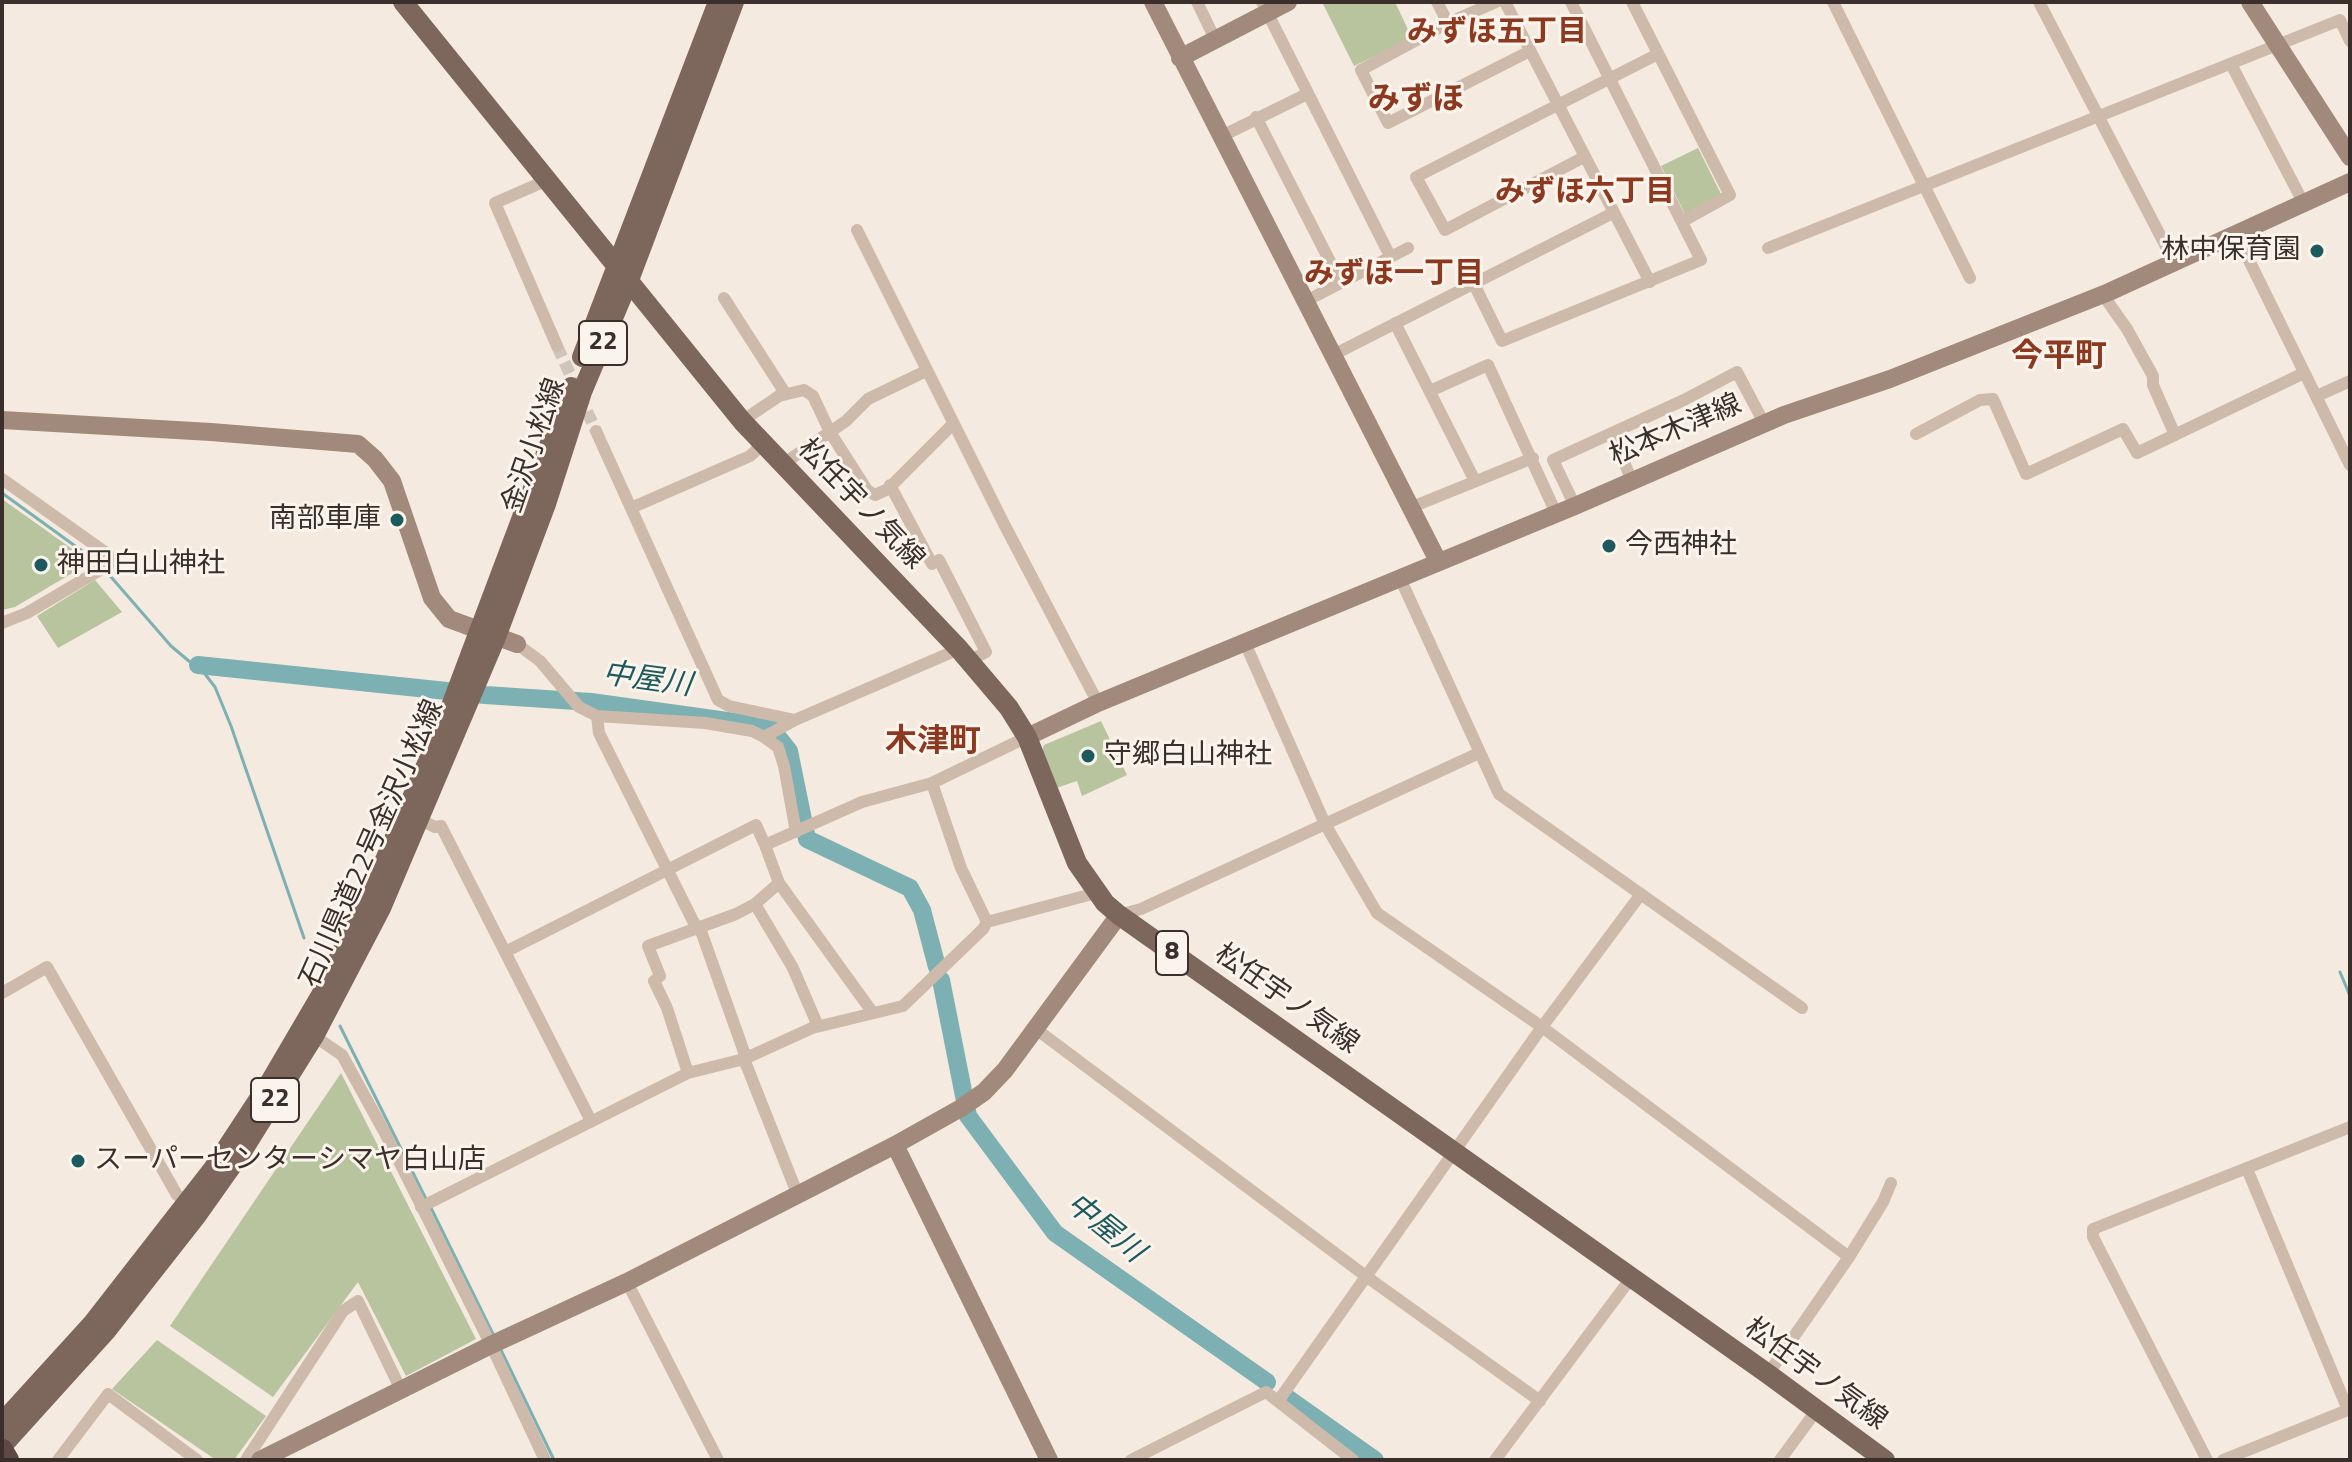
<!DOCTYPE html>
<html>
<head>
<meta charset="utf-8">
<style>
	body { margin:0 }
	#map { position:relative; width:2352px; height:1462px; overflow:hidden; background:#f4eadf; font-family:"Titillium Web",sans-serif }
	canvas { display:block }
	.frame { position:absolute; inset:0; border:4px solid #3a2f2a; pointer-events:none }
</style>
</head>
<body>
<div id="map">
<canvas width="2352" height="1462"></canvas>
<div class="frame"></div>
</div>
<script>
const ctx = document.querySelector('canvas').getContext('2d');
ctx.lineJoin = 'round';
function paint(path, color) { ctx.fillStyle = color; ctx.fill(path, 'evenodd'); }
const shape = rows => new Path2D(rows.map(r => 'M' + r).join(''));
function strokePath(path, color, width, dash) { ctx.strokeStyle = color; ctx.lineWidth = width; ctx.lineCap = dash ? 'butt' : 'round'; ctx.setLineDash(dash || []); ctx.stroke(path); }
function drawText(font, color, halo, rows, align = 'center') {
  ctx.font = font + ' "Titillium Web","Noto Sans JP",sans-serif'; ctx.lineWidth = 6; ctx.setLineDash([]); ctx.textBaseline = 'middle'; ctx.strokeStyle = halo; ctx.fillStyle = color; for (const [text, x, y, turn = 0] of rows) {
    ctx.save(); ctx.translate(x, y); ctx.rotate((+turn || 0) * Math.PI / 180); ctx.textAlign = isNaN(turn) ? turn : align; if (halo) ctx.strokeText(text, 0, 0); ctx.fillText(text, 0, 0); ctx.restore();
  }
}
const green = shape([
	[1322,2,1395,2,1412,38,1354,66],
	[1698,148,1721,194,1685,214,1661,166],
	[2,499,82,556,81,568,15,607,2,610],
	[95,580,122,612,58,648,37,616],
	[1101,721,1127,775,1082,796,1077,781,1053,789,1040,757,1044,745],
	[341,1073,476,1339,406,1376,358,1282,273,1397,170,1326],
	[157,1340,266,1416,234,1460,216,1460,112,1389]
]);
const stream = shape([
	[2,493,100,564],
	[105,570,171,646,190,662,198,665,215,687,231,726,304,938],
	[2340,972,2350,996],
	[340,1026,427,1201],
	[431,1208,495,1338],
	[500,1348,554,1460]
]);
const river = shape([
	[198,665,485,695,591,702,770,727,789,751,807,839,910,888,922,910,937,967],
	[941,980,968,1116,1055,1233,1267,1382],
	[1286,1397,1375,1460]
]);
const streetTunnel = shape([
	[557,346,596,431]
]);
const street = shape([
	[1197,2,1215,39],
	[1262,2,1390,256],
	[1437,2,1448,23],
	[1496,2,1448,23,1361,70,1388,123,1530,51],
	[1505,2,1650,282],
	[1632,2,1730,195,1683,221],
	[1833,2,1970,278],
	[2039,2,2174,262],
	[2231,64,2304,204],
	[1256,117,1341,283],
	[1220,137,1307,94],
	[1584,157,1445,230,1416,177,1658,54],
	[545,181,495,203,557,346],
	[857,230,1004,524,1098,703],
	[2236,234,2350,465],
	[1768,248,2340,20,2350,41],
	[1474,284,1502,341,1701,260,1571,2],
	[2103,295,2127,329,2153,376,2153,385,2175,435],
	[724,298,785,393],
	[1306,301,1408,248],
	[1395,323,1475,481],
	[1333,355,1613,213],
	[1430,391,1488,365,1556,513],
	[2317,396,2350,381],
	[742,421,779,396,804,390,813,396,830,432,867,490,875,495,888,489,953,424],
	[596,431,718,700,729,706,795,720],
	[1612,434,1632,481],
	[1916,434,1980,400,1993,399,2026,474,2123,429,2137,453,2304,373],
	[783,464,846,421,868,399,926,371],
	[2,479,109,555,110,564,27,613,2,623],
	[890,485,932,564],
	[1575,506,1553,460,1684,400,1737,372,1764,423],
	[1412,507,1533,458],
	[631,508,750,456,763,444],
	[939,560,986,652,969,661],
	[1400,578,1499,794,1802,1008],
	[1245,643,1325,824,1377,913,1542,1027,1849,1257],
	[517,644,540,661,579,707,597,716,705,723,752,731,764,737,795,720,959,649],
	[597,716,599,733,694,923,701,931,744,1052,744,1059,797,1193],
	[764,737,778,747,784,766,796,832],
	[932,783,961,868,987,922],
	[418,819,435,827,441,826,591,1121],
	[779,883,755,904,793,968,818,1026],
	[1119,915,1141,909,1479,753],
	[505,952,756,825,765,845],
	[2,993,47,967,177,1195,188,1201],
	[873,1013,779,883,765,845,862,802,932,783,1027,737],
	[1036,1029,1367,1277,1540,1401],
	[314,1036,342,1055,385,1133,491,1345,545,1460],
	[688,1073,667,1008,654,981,660,976,648,946,736,914,755,904],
	[2247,1169,2348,1410],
	[421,1207,688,1073,744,1059,812,1028,903,1006,983,929,987,922,1096,893],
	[627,1282,718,1460],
	[1768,1374,1849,1257,1883,1202,1891,1183],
	[1279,1400,1542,1027,1641,894],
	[58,1460,108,1394,197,1460],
	[246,1460,343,1311,358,1301,401,1390],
	[1131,1460,1266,1392,1353,1460],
	[1495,1460,1631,1278],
	[1780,1460,1816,1411],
	[2207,1460,2093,1237,2093,1229,2350,1127],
	[2223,1460,2350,1409]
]);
const secondary = shape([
	[1153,2,1438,561],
	[2250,2,2350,157],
	[1180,58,1288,2],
	[2,420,211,432,358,444,375,459,392,481,432,598,449,619,517,644],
	[1027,737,1098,703,1575,506,1784,415,1890,379,2109,292,2350,182],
	[895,1145,1049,1460],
	[260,1460,491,1345,627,1282,895,1145,961,1108,984,1092,1005,1070,1119,915]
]);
const primary = shape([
	[403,2,742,421,959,649,1009,708,1027,737,1077,863,1105,903,1119,915,1768,1374,1885,1460],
	[582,357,718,2],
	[2,1423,93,1323,213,1169,270,1082,321,995,375,883,445,722,571,387],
	[2,1446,106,1331,197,1215,243,1150,314,1036,381,908,496,637,546,504,582,392,629,280,734,2]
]);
const highway = shape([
	[2,1450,8,1460]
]);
const markers = [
	[2317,251,8,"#1d5a5e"],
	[397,520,8,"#1d5a5e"],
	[1609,546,8,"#1d5a5e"],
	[41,565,8,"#1d5a5e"],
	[1088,756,8,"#1d5a5e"],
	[78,1161,8,"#1d5a5e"]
];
const shields = [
	[603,343,48],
	[1172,953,32],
	[275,1100,48]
];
const shieldNames = [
	["22",603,343],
	["8",1172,953],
	["22",275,1100]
];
const poiNames = [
	["林中保育園",2301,251,"right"],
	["南部車庫",381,520,"right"],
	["今西神社",1625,546],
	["神田白山神社",57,565],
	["守郷白山神社",1104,756],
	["スーパーセンターシマヤ白山店",94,1161]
];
const streetNames = [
	["松本木津線",1676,431,-23],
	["金沢小松線",535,446,-71],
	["松任宇ノ気線",860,505,46],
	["石川県道22号金沢小松線",373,844,-66],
	["松任宇ノ気線",1286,1000,35],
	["松任宇ノ気線",1815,1375,36]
];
const neighbourhoodNames = [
	["みずほ五丁目",1497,34],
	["みずほ六丁目",1585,194],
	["みずほ一丁目",1394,276]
];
const waterNames = [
	["中屋川",647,681,8],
	["中屋川",1104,1229,39]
];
const quarterNames = [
	["みずほ",1416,101],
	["今平町",2059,358],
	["木津町",933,743]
];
paint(green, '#b8c49e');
strokePath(stream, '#7db0b2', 3);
strokePath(river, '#7db0b2', 18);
strokePath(streetTunnel, '#cfc5bb', 12, [12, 6]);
strokePath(street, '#cdbaaa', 12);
strokePath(secondary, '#a1897b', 18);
strokePath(primary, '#7d665b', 20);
strokePath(highway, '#5c4941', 22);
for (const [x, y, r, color] of markers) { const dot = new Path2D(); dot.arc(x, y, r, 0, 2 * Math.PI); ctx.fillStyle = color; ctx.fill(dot); strokePath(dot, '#fbf4ec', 3); }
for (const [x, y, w] of shields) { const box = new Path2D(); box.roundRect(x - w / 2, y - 22, w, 44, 6); ctx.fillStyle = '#fbf4ec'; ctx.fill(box); strokePath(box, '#3a2f2a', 2); }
drawText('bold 26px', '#3a2f2a', null, shieldNames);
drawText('28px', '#3a2f2a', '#fbf4ec', poiNames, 'left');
drawText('28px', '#3a2f2a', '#fbf4ec', streetNames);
drawText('bold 30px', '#8d3920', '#fbf4ec', neighbourhoodNames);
drawText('italic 30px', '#1d5a5e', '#fbf4ec', waterNames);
drawText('bold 32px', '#8d3920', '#fbf4ec', quarterNames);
</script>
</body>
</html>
